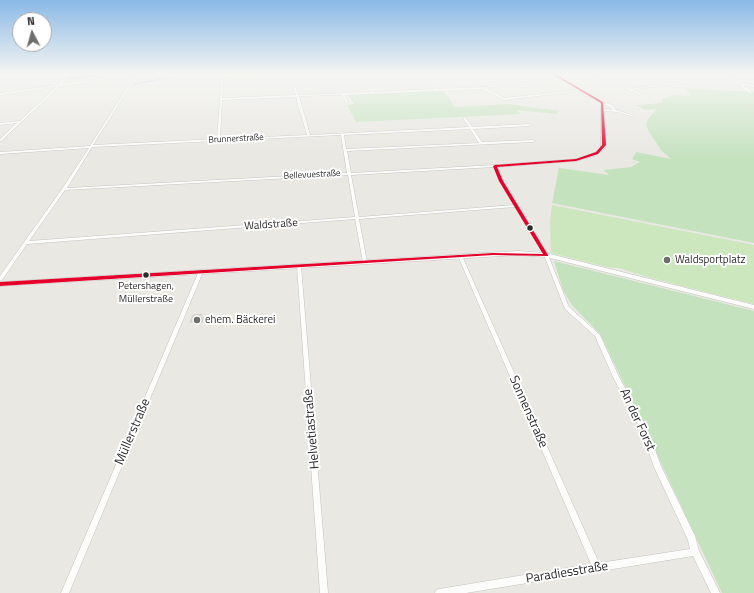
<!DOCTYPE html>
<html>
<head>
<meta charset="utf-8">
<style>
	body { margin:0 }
	#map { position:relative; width:754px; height:593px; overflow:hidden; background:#e9e8e3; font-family:"Titillium Web",sans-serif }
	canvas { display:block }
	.north { position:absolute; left:12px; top:12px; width:40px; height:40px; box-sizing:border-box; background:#fff; border:1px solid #ababab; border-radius:50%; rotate:354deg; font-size:11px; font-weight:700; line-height:16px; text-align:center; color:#2c2c2c }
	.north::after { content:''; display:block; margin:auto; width:14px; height:18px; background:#6e6e6c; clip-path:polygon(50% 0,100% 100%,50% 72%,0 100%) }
</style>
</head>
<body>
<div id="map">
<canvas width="754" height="593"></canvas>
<div class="north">N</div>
</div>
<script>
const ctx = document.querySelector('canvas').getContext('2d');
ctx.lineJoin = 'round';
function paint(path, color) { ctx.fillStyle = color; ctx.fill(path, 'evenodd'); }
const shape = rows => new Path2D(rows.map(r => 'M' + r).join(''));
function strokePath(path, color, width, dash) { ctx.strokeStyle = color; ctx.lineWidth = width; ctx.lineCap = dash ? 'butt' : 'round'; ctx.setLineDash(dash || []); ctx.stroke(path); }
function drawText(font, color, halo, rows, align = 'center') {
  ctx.font = font + ' "Titillium Web",sans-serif'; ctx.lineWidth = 4; ctx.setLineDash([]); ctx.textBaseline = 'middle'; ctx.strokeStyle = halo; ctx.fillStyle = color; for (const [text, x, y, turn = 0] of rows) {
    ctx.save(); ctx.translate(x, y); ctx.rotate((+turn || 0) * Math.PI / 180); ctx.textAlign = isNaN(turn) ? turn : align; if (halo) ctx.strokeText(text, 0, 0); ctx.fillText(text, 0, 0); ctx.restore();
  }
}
const green = shape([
	[68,74,80,76,75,78,90,74,105,74,105,77,130,74,101,78,100,76,89,77,89,79,65,82,67,77,71,76,68,76],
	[683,88,754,92,754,243,552,203,559,168,609,175,604,170,631,167,640,162,632,159,636,152,671,159,661,150,648,130,646,124,648,119,657,109,645,110,636,105,662,103,663,99,673,95,691,96,688,91],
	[444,91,455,107,508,104,559,111,556,114,517,110,521,114,356,122,347,105,354,104,349,96,351,95],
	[554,261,754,311,754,593,722,593,607,348,600,334,572,305,563,290]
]);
const pitch = shape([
	[552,205,754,245,754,304,651,278,619,268,607,267,551,253,550,222]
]);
const stream = shape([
	[178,76,182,74],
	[134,84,174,77]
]);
const building = shape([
	[201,314,200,318,205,317,203,322,190,322,193,315,201,314]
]);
const street = shape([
	[136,74,137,75,93,145,217,139,222,74,224,74,224,75,257,74,224,77,222,98,296,95,290,74,292,74,298,95,371,92,357,74,359,74,373,92,436,89,420,74,422,74,439,89,483,87,500,85,483,74,486,74,503,85,560,79,552,74,555,74,563,79,609,74,618,74,603,76,630,89,689,80,688,82,632,90,642,94,641,96,600,76,565,80,581,89,583,89,583,91,603,102,612,105,616,110,635,116,634,117,617,112,604,111,605,148,594,156,576,161,497,167,503,181,548,255,569,307,600,335,619,377,648,431,661,466,695,536,699,551,720,593,711,593,693,556,466,593,435,593,436,590,439,589,591,564,458,256,460,255,462,256,599,563,690,549,688,540,654,467,642,432,613,377,595,336,565,309,544,255,515,207,359,219,367,262,365,263,363,262,355,219,27,244,2,280,0,281,0,276,62,189,89,148,0,154,0,152,90,146,136,74],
	[562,80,578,90,504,98,486,88,562,80],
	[483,89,504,100,580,91,601,103,601,148,592,154,576,159,495,165,351,173,347,151,533,142,535,141,533,140,482,142,473,129,529,126,530,125,529,124,472,127,465,117,464,117,463,118,469,127,310,135,299,96,342,95,346,103,347,104,348,103,345,95,483,89],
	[296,97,307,135,220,139,222,100,296,97],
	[603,104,610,107,613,110,603,109,603,104],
	[470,129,479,143,346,149,344,135,470,129],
	[341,135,347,173,67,188,92,147,341,135],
	[494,167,499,181,514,205,359,217,351,175,494,167],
	[348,175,355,217,29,241,65,190,348,175],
	[722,74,725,74,739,82,754,85,754,87,737,84,722,74],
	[59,84,61,85,0,142,0,139,17,123,0,125,0,123,20,121,59,84],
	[741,85,743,85,752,92,750,93,741,87,741,85],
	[297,265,301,265,301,266,328,593,320,593,297,266,297,265],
	[199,271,203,271,203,272,69,593,61,593,199,271]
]);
const secondary = shape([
	[63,74,67,74,62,84,136,74,146,74,0,95,0,93,58,85,63,74],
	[518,251,546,253,754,305,754,309,546,257,518,255,0,286,0,282,518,251]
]);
const bus1 = shape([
	[552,74,555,74,603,102,606,145,598,154,576,161,497,167,503,181,548,255,548,256,493,255,0,286,0,282,493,253,543,254,499,181,493,166,495,165,576,159,596,152,602,145,601,103,552,74]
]);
const markers = [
	[530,228,3.5,"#2c2c2c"],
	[667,260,4,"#6e6e6c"],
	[146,275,3.5,"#2c2c2c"],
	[197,320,4,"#6e6e6c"]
];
const farStreetnames = [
	["Brunnerstraße",236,139,-3],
	["Bellevuestraße",312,175,-3]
];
const busNames = [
	["Petershagen,",146,287],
	["Müllerstraße",146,300]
];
const streetNames = [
	["Waldstraße",271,225,-4]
];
const poiNames = [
	["Waldsportplatz",675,260],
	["ehem. Bäckerei",205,320]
];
const nearStreetnames = [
	["Sonnenstraße",528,412,66],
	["An der Forst",637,420,65],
	["Helvetiastraße",312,429,-95],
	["Müllerstraße",133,432,-67],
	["Paradiesstraße",567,573,-9]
];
paint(green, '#c5e2bf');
paint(pitch, '#cce6bd');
strokePath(stream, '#9dc0e4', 1);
paint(building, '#cecec9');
strokePath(building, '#d4d3cf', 1);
strokePath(street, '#c4c3c2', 1);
strokePath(secondary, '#c4c3c2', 1);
paint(street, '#fcfcfb');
paint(secondary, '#fcfcfb');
paint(bus1, '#e4002b');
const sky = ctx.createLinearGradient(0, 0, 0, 157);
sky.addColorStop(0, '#8ab9e6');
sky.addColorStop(0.47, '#f5f5f2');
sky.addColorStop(1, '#f5f5f200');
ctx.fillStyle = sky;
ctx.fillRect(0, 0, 754, 157);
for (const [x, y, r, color] of markers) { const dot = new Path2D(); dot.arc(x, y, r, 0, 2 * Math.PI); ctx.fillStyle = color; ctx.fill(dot); strokePath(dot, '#fff', 1.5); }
drawText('9px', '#2c2c2c', '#fff', farStreetnames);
drawText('10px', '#2c2c2c', '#fff', busNames);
drawText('11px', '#2c2c2c', '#fff', streetNames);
drawText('11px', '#2c2c2c', '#fff', poiNames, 'left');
drawText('13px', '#2c2c2c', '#fff', nearStreetnames);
</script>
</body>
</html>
